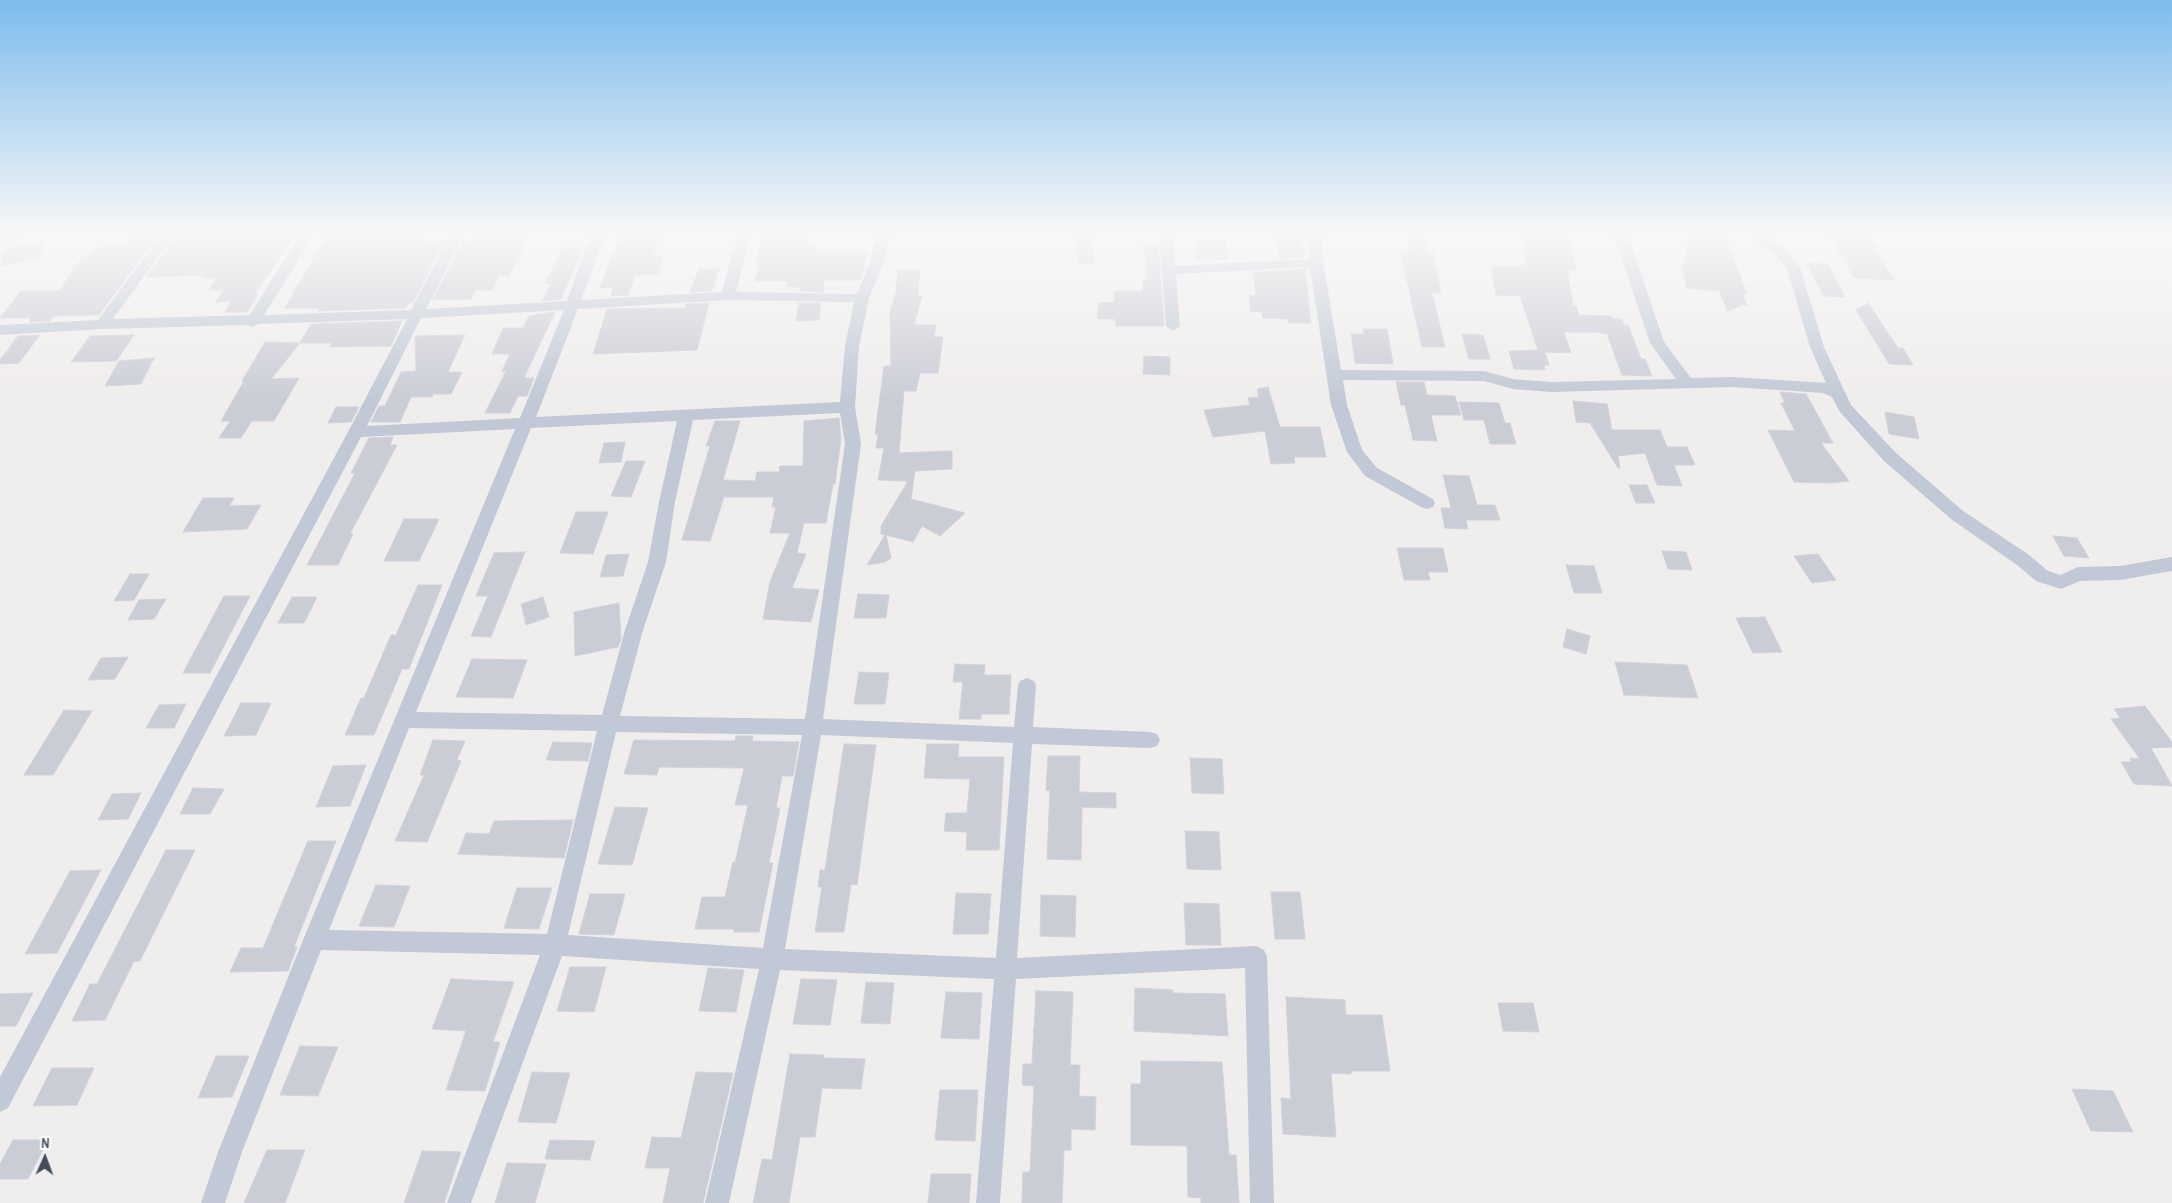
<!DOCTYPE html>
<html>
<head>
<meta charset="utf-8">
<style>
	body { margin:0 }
	#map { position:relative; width:2172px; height:1203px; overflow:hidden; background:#f0eded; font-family:"Archivo Narrow",sans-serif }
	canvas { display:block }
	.north { position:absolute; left:20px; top:1133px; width:50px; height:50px; -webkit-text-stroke:4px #fff; paint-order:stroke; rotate:2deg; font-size:14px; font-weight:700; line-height:20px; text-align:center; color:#434c5c }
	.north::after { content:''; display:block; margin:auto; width:18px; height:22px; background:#434c5c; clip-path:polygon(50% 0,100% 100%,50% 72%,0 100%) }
</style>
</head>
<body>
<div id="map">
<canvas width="2172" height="1203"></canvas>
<div class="north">N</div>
</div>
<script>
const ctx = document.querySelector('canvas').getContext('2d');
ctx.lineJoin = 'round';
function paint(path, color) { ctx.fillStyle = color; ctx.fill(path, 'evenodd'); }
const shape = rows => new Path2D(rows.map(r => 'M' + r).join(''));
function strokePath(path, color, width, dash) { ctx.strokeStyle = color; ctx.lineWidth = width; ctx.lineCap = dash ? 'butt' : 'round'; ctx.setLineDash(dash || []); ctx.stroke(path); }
const building = shape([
	[189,232,296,232,255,294,258,294,247,312,225,312,232,301,216,302,224,290,209,290,217,278,201,278,203,275,146,277,177,234,189,232],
	[329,232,425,232,423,241,444,241,414,301,408,304,406,308,318,311,320,308,285,308,329,232],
	[477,232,531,232,509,276,498,276,492,290,475,290,471,299,432,300,463,241,472,241,477,232],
	[763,232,808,232,807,244,816,244,815,252,868,251,861,280,824,280,823,292,800,291,801,287,787,287,788,281,755,281,759,266,756,266,763,232],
	[1521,232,1567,232,1576,270,1567,269,1573,306,1576,306,1579,315,1611,316,1613,319,1622,319,1624,325,1628,325,1641,359,1645,359,1652,376,1622,375,1607,334,1596,332,1564,332,1571,353,1545,352,1549,365,1544,365,1545,370,1514,369,1509,351,1538,350,1520,296,1496,295,1492,273,1493,266,1526,266,1521,232],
	[1691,232,1724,232,1747,294,1742,293,1747,305,1742,305,1728,311,1719,291,1687,288,1682,268,1691,232],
	[1829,234,1851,235,1858,239,1868,235,1894,280,1854,278,1829,234],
	[158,235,99,315,54,316,50,321,29,322,31,318,0,318,21,291,59,291,81,259,87,258,91,249,126,245,132,236,158,235],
	[620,236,659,237,653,256,662,256,659,274,635,275,628,295,611,296,613,287,600,288,620,236],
	[1277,238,1301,239,1304,257,1279,259,1277,238],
	[1408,238,1424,238,1427,252,1433,252,1441,293,1432,293,1445,347,1422,347,1400,250,1411,251,1408,238],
	[1075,239,1092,239,1094,263,1079,264,1075,239],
	[1195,240,1225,240,1228,259,1197,260,1195,240],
	[47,241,38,258,1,266,4,250,47,241],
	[1143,244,1158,244,1164,326,1116,326,1116,319,1097,319,1099,303,1114,302,1114,291,1143,291,1143,280,1148,280,1143,244],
	[563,248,584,248,561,299,542,301,551,283,545,283,563,248],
	[1806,263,1828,264,1845,297,1824,296,1806,263],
	[699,269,719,269,712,291,690,292,699,269],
	[1305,269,1311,323,1289,323,1288,319,1263,318,1262,312,1250,311,1249,295,1256,295,1253,272,1305,269],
	[898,270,920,270,918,295,922,296,914,325,936,325,934,337,943,337,938,373,920,373,916,391,904,391,899,453,952,451,952,469,915,471,911,499,965,513,940,536,922,526,913,542,886,535,891,558,885,562,867,565,885,535,881,534,881,526,908,481,878,480,884,448,876,448,878,434,875,434,884,366,891,366,890,313,896,291,898,270],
	[709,303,697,350,593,354,607,309,685,308,686,304,709,303],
	[799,303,821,303,819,320,796,321,799,303],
	[1868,303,1898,348,1903,348,1913,365,1889,364,1856,310,1868,303],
	[555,312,524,378,534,378,527,396,518,396,510,413,485,413,506,371,502,371,510,354,492,354,503,328,523,328,529,316,555,312],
	[402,321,391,346,330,347,333,343,300,343,271,379,299,378,274,421,252,421,241,438,219,438,230,421,221,421,244,381,242,381,265,342,300,343,311,324,402,321],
	[1363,329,1387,329,1393,364,1355,363,1351,334,1364,334,1363,329],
	[1462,334,1483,335,1490,359,1469,359,1462,334],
	[40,335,19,363,0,364,0,360,18,336,40,335],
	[134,335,116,361,71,362,90,336,134,335],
	[465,335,448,372,462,372,451,394,433,394,432,397,411,397,400,422,371,422,379,406,385,406,401,372,416,371,415,336,465,335],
	[1144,356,1170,357,1170,375,1143,374,1144,356],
	[154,358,141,384,105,386,119,361,154,358],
	[1396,382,1424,382,1427,395,1455,396,1461,415,1431,415,1437,441,1413,440,1405,405,1401,405,1396,382],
	[1268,387,1280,427,1320,427,1326,457,1294,457,1295,463,1271,464,1265,431,1213,437,1204,410,1250,405,1248,398,1259,397,1257,389,1268,387],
	[1780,392,1806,394,1833,443,1821,443,1849,481,1830,483,1794,482,1768,430,1795,431,1781,403,1785,403,1780,392],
	[1573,401,1607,404,1612,430,1660,430,1667,447,1687,447,1695,465,1674,465,1682,486,1657,485,1645,453,1618,456,1620,468,1618,468,1590,423,1576,422,1573,401],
	[1459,402,1499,403,1505,423,1510,423,1516,444,1490,444,1484,420,1464,420,1459,402],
	[336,407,359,407,351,422,328,423,336,407],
	[1885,412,1914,417,1919,439,1889,434,1885,412],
	[839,418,841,439,835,484,833,484,826,523,804,523,797,553,806,554,792,588,819,590,811,622,763,619,770,582,790,533,770,533,776,507,772,507,774,497,724,497,710,541,682,540,710,446,706,446,715,421,740,421,723,480,755,481,757,472,779,472,780,466,803,466,804,421,839,418],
	[393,437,390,445,397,445,350,534,353,534,338,565,307,565,355,473,351,473,369,438,393,437],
	[625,442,621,462,599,463,604,443,625,442],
	[626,461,645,461,631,497,611,496,626,461],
	[1443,475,1469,476,1477,505,1495,505,1500,520,1466,520,1468,529,1445,528,1441,508,1451,508,1443,475],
	[1629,485,1647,485,1655,503,1636,503,1629,485],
	[203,498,234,498,229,506,261,505,247,529,183,532,203,498],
	[576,512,608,512,593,554,560,553,576,512],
	[404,519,439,519,419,561,384,561,404,519],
	[2053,536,2077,538,2089,558,2064,556,2053,536],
	[1397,548,1443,548,1448,572,1428,572,1430,580,1404,580,1397,548],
	[1662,551,1686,552,1692,570,1668,569,1662,551],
	[525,552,491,637,471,636,488,596,476,596,494,553,525,552],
	[629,554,623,576,600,577,606,555,629,554],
	[1818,554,1836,580,1812,583,1794,556,1818,554],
	[1566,565,1594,566,1602,593,1574,593,1566,565],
	[130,574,149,574,134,600,114,601,130,574],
	[418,585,442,585,409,669,402,669,374,735,345,735,361,698,364,698,391,635,396,635,418,585],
	[858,594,889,595,886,618,854,618,858,594],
	[224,596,250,596,210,673,183,673,224,596],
	[292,597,317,597,304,623,278,623,292,597],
	[543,597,549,617,526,625,521,604,543,597],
	[166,599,154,619,128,620,139,600,166,599],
	[619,603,621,639,618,647,575,656,574,612,619,603],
	[1765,617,1782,652,1753,653,1736,618,1765,617],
	[1567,629,1590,636,1586,654,1563,647,1567,629],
	[128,657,115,679,88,680,101,658,128,657],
	[472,659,527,660,513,698,456,697,472,659],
	[1615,662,1687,665,1698,698,1624,695,1615,662],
	[955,664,985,665,984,675,1011,675,1009,714,981,714,981,719,959,719,963,682,953,682,955,664],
	[859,672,889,673,885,704,854,704,859,672],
	[241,703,271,703,256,735,224,736,241,703],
	[186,704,174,728,146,728,159,705,186,704],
	[2145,706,2172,742,2172,747,2151,748,2172,786,2134,784,2121,762,2132,762,2130,758,2140,759,2111,719,2120,718,2114,709,2145,706],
	[64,710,92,711,53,775,24,775,64,710],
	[736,736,753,736,752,741,799,742,793,776,782,776,776,808,780,808,769,863,773,863,759,932,734,932,734,929,695,929,702,897,725,897,733,862,735,863,748,805,735,805,744,768,659,767,657,775,624,774,634,740,735,741,736,736],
	[433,740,465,741,457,760,461,761,427,842,395,841,424,775,420,775,433,740],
	[553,742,592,743,588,761,546,760,553,742],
	[844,744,876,745,857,885,851,884,844,932,815,932,822,887,818,887,820,870,825,870,844,744],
	[927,744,959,744,958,757,1004,757,999,850,966,850,967,832,944,831,946,813,967,813,970,779,924,778,927,744],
	[1048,756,1080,756,1079,792,1116,793,1116,808,1082,807,1081,860,1047,859,1050,791,1046,790,1048,756],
	[1190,758,1222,759,1224,794,1192,793,1190,758],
	[366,765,350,806,316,807,333,766,366,765],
	[193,788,224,789,210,814,180,814,193,788],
	[141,793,128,819,98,820,112,794,141,793],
	[615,807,648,808,632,865,598,864,615,807],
	[573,820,564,858,458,854,466,833,489,834,494,821,573,820],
	[1185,831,1219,832,1221,870,1187,869,1185,831],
	[308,841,336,841,294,947,297,947,288,971,230,972,241,948,263,948,308,841],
	[166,850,195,850,140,961,134,961,105,1020,72,1021,90,984,97,984,166,850],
	[101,870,57,953,25,954,70,871,101,870],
	[376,885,410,886,394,927,359,926,376,885],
	[517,888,552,888,539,929,504,928,517,888],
	[1271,892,1300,892,1305,939,1275,939,1271,892],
	[956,893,991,894,988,934,953,934,956,893],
	[590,894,625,894,614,935,579,934,590,894],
	[1041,895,1076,896,1075,937,1040,936,1041,895],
	[1184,903,1219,904,1221,945,1186,945,1184,903],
	[570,967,606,967,594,1012,557,1011,570,967],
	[708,968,744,970,736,1012,699,1011,708,968],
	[451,979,514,982,493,1042,500,1042,485,1091,446,1090,466,1031,432,1029,451,979],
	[801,979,837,980,830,1025,793,1024,801,979],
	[866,982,894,983,890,1024,861,1023,866,982],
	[1135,988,1173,990,1173,993,1225,994,1228,1036,1134,1031,1135,988],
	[1036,991,1073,992,1070,1065,1080,1065,1079,1096,1096,1097,1095,1130,1071,1129,1071,1150,1064,1150,1062,1203,1022,1203,1023,1172,1030,1172,1034,1086,1022,1085,1023,1064,1032,1064,1036,991],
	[946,992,982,993,979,1039,941,1038,946,992],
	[33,993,16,1026,0,1026,0,994,33,993],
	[1286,997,1345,1000,1346,1015,1382,1015,1390,1071,1351,1071,1351,1074,1331,1073,1336,1137,1283,1134,1281,1098,1291,1099,1286,997],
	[1498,1003,1533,1003,1539,1032,1503,1031,1498,1003],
	[300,1046,338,1047,318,1096,280,1095,300,1046],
	[790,1054,824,1055,823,1058,865,1059,861,1089,822,1088,815,1137,800,1137,789,1203,753,1203,762,1159,772,1160,790,1054],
	[216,1056,249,1056,232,1097,198,1098,216,1056],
	[1141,1061,1222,1062,1229,1155,1236,1155,1239,1203,1201,1203,1201,1198,1188,1197,1187,1146,1131,1145,1131,1084,1141,1084,1141,1061],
	[52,1068,94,1068,77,1105,33,1106,52,1068],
	[532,1072,570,1073,556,1123,518,1122,532,1072],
	[696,1072,733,1073,703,1203,663,1203,670,1168,645,1168,652,1137,681,1138,696,1072],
	[2072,1089,2113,1091,2133,1132,2091,1131,2072,1089],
	[940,1090,978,1090,975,1141,935,1140,940,1090],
	[13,1140,48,1140,28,1179,0,1179,0,1164,13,1140],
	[550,1140,595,1141,590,1160,545,1159,550,1140],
	[267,1150,305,1150,285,1203,244,1203,267,1150],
	[422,1151,461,1152,444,1203,404,1203,422,1151],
	[507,1163,546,1164,535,1203,495,1203,507,1163],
	[931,1174,971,1174,969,1203,928,1203,931,1174]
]);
const street = shape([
	[7,232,29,232,28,235,0,242,0,234,7,232],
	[163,232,176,232,113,319,250,315,302,232,316,232,264,315,411,310,451,232,465,232,426,309,567,301,592,232,606,232,581,300,722,292,738,232,752,232,736,292,857,294,869,265,877,232,891,232,883,265,869,298,859,346,855,407,861,444,823,719,1014,727,1018,686,1020,681,1027,678,1034,681,1036,686,1033,727,1150,732,1157,734,1160,740,1157,746,1150,748,1032,744,1017,958,1256,946,1264,950,1267,957,1274,1203,1250,1203,1245,968,1016,979,1000,1203,976,1203,994,979,780,970,729,1203,705,1203,759,969,562,956,471,1203,447,1203,540,955,321,950,242,1152,225,1203,201,1203,218,1152,303,940,515,429,361,437,8,1108,0,1112,0,1077,348,432,407,319,259,324,253,327,248,325,102,329,0,335,0,325,98,320,163,232],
	[728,300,854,302,845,346,840,402,536,417,578,309,728,300],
	[564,310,520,418,367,426,421,318,564,310],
	[840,413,845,444,805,719,620,716,643,630,666,562,675,502,693,420,840,413],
	[677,421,659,502,648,562,625,630,602,715,416,712,531,428,677,421],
	[409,728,597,731,547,934,329,930,409,728],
	[616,732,802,735,763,948,568,935,616,732],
	[821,735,1013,743,996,958,785,949,821,735],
	[1159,232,1173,232,1175,266,1310,259,1307,232,1321,232,1324,266,1341,370,1484,371,1513,379,1551,382,1676,379,1650,343,1613,232,1627,232,1664,342,1691,378,1732,377,1826,383,1810,347,1787,268,1778,258,1746,232,1761,232,1788,252,1800,267,1824,347,1851,405,1896,453,1963,511,2029,555,2048,571,2060,575,2078,567,2120,566,2172,557,2172,571,2120,580,2080,581,2061,589,2036,581,2017,565,1951,519,1884,461,1840,412,1832,397,1823,393,1732,387,1551,392,1513,389,1484,381,1343,380,1347,405,1362,450,1377,468,1433,499,1435,503,1433,507,1427,509,1421,507,1365,476,1347,452,1331,405,1310,267,1176,274,1180,326,1173,331,1166,326,1159,232],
	[1850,232,1863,232,1864,233,1857,237,1850,232]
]);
paint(building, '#cbcdd6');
strokePath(building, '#d0d1da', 1);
paint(street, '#c1c9d6');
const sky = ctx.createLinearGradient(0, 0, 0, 401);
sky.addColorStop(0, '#7dbced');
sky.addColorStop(0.58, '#f8f7f7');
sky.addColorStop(1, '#f8f7f700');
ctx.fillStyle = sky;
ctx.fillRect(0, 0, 2172, 401);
</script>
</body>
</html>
